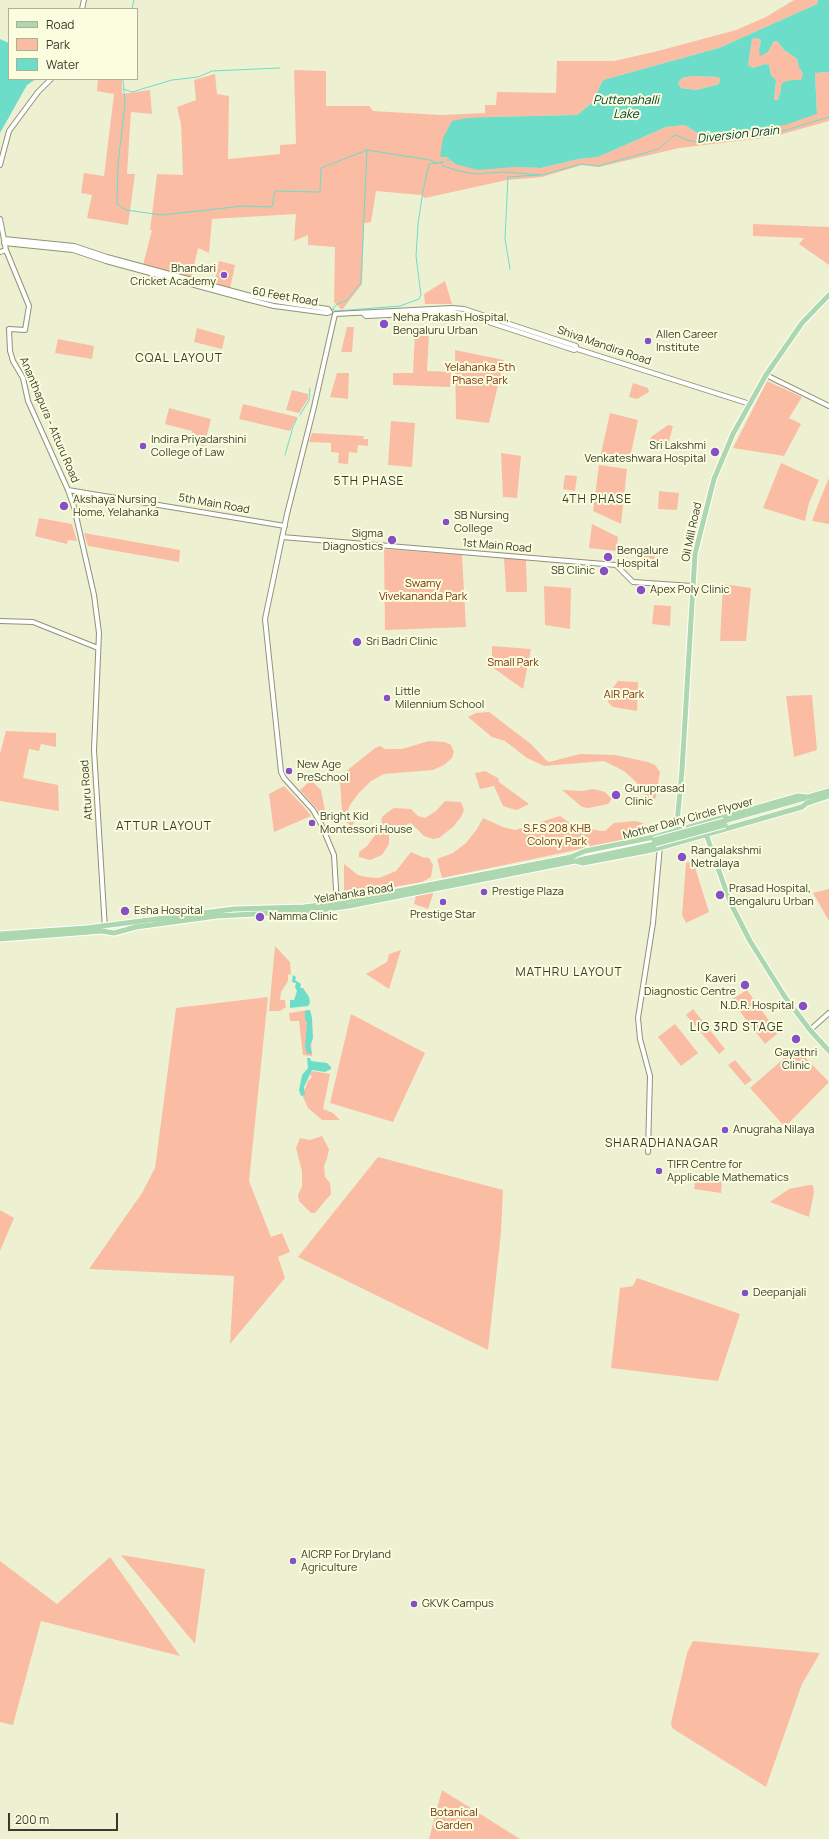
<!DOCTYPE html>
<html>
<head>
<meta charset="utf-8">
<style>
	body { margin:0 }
	#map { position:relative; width:829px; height:1839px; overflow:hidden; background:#eef1d1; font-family:Manrope,sans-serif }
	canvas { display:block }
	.legend { position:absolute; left:8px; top:8px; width:130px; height:72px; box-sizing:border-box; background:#fbfede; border:1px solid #adb097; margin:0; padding:5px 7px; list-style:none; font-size:12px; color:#383a2d }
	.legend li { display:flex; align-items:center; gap:8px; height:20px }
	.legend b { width:20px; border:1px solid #adb097 }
	.scale { position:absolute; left:8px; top:1813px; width:110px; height:18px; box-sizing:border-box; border:2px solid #383a2d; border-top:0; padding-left:5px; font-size:12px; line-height:14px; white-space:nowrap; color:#383a2d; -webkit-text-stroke:3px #fbfede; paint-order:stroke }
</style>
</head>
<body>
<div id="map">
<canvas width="829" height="1839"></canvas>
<ul class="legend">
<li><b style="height:5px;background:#add8af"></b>Road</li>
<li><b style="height:11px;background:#fabda4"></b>Park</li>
<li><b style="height:11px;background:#6cddc8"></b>Water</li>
</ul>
<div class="scale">200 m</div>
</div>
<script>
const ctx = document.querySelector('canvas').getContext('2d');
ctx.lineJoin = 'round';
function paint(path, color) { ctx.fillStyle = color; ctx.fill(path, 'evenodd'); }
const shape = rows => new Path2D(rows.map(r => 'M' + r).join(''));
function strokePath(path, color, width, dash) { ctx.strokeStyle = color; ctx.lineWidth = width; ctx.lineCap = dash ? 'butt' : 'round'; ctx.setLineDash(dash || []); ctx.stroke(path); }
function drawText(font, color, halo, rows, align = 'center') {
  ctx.font = font + ' Manrope,sans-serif'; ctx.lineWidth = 4; ctx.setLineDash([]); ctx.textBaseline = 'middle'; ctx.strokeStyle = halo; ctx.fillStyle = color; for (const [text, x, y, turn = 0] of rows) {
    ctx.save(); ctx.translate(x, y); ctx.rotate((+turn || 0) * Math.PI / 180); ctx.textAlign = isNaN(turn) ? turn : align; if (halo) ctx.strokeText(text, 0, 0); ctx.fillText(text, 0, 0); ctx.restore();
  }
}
const green = shape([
	[794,0,818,0,817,4,719,48,603,80,592,103,577,115,491,117,440,157,447,157,455,164,541,168,579,159,598,157,666,127,685,125,699,134,817,114,815,73,829,72,829,121,772,137,679,148,599,167,582,165,542,177,507,180,425,198,421,195,376,191,371,222,364,223,362,284,342,310,334,302,335,247,308,245,308,235,294,241,296,214,212,219,209,253,198,248,191,279,143,265,152,230,150,230,157,174,183,175,181,124,177,107,196,100,194,80,215,74,217,94,229,96,228,159,280,154,280,145,296,144,294,70,326,71,326,106,369,106,373,111,441,115,485,113,485,105,496,105,497,92,556,93,557,61,614,61,658,51,736,30,766,17],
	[752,38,756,38,761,40,759,50,768,52,774,41,778,42,784,50,797,59,799,67,803,74,802,78,801,80,792,80,781,90,778,100,774,100,776,80,771,75,769,65,765,64,753,68,748,65],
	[693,76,718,77,720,79,719,84,697,90,681,88,678,83,682,78],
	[98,79,122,79,122,94,150,90,152,114,131,112,127,174,135,174,128,225,87,218,92,195,81,193,84,173,104,176,114,94,97,91],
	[753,224,829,227,829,265,799,244,804,238,753,236],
	[219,261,235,265,230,289,214,285],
	[445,281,452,304,425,304,424,294],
	[347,327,354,327,352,352,341,352],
	[197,328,225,336,222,349,194,342],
	[415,333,429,333,427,371,451,372,450,387,393,385,393,373,413,373],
	[58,339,94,346,92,359,55,353],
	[455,350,504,360,489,423,456,419],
	[337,373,349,373,348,399,330,397],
	[767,381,802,397,789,418,801,424,784,456,733,448],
	[633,383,648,388,649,392,637,399,629,397],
	[292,390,308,394,308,399,299,413,286,410],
	[243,404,297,417,290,431,239,419],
	[169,408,211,419,204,446,189,442,192,431,165,424],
	[610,413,638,420,629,463,600,458],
	[391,421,415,423,412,467,388,465],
	[668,425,673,426,667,449,649,445,651,437],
	[312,433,364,436,363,439,368,439,368,446,358,445,357,453,349,452,348,464,338,463,339,453,331,452,331,443,309,442],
	[501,453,521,456,517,498,503,497],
	[781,463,819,480,809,503,805,521,763,508],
	[599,465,627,469,621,524,593,511],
	[565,475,577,476,575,491,563,489],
	[829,478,829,524,812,521,821,497],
	[659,491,679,493,677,510,658,509],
	[39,518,72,524,77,541,68,540,67,544,35,536],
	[592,524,618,537,616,551,589,548],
	[84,533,180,550,179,562,88,546],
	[640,547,655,550,654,562,640,564],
	[384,549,462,555,466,627,385,630],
	[504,558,526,560,527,592,506,592],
	[723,584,751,588,746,641,720,641],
	[544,586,571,588,570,629,545,625],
	[654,605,671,606,670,626,652,624],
	[492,646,531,649,523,689,492,667],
	[618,681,638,682,637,711,613,707,608,702,609,693],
	[812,695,817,750,794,757,786,696],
	[489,712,531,744,546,760,549,762,580,754,615,755,648,762,655,765,660,772,656,797,653,802,649,801,636,782,624,771,604,761,544,766,527,758,505,741,492,737,468,717,476,713],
	[6,731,56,733,56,747,41,744,39,751,29,749,23,778,58,785,59,811,0,801,0,754],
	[429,741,445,742,451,745,454,752,452,758,444,765,433,770,384,774,371,781,358,794,350,805,348,810,350,816,355,821,351,827,344,818,342,811,340,782,344,773,375,748,380,746,385,749,402,749],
	[485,771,498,778,499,782,529,804,517,810,509,808,503,806,494,786,480,789,475,773],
	[311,780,321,790,327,821,322,821,317,809,300,790],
	[284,786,304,807,311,816,274,832,269,794],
	[593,789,605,792,612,799,608,804,589,808,582,807,562,790,582,791],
	[445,801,461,802,464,810,461,817,453,827,439,838,433,839,424,836,411,823,389,832,389,844,382,855,370,860,359,857,359,852,367,846,375,835,381,824,382,817,388,812,394,808,411,809,418,816,425,818,436,811],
	[560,816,574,826,601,831,605,831,614,823,635,821,643,823,648,835,442,878,437,859,453,853,466,843,477,829,483,818,503,827,515,830],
	[411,852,422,857,429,858,433,865,431,877,422,882,344,896,344,864,358,875,366,877,379,878,396,871],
	[693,861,709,912,686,923,682,915,686,863],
	[829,889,829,921,813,893],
	[434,891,428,909,414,904,416,895],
	[275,946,290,962,291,975,288,974,288,981,281,992,280,1000,285,1000,286,1007,280,1011,269,1011],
	[401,950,389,989,366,974,387,962,389,954],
	[747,990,778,1033,765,1044,731,1000],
	[268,997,249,1181,271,1237,282,1233,290,1252,278,1257,285,1278,230,1344,234,1276,89,1269,142,1193,155,1168,176,1008],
	[693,1009,725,1049,719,1054,686,1015],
	[309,1010,312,1056,303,1055,299,1021,290,1021,289,1013],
	[351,1014,425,1053,393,1122,330,1103],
	[675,1024,698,1053,681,1066,658,1037],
	[796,1048,829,1082,785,1127,750,1088],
	[735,1060,752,1080,745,1085,728,1065],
	[312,1071,330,1074,323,1109,333,1113,340,1120,322,1120,308,1108,303,1097,303,1094,308,1081,312,1077,310,1074],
	[322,1136,329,1149,327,1159,324,1166,325,1177,330,1183,331,1194,315,1213,311,1213,299,1201,298,1195,302,1186,302,1171,296,1148,300,1138,310,1140],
	[378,1157,503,1190,501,1232,488,1350,298,1257],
	[696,1176,722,1180,721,1193,694,1189],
	[809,1185,813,1185,814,1192,809,1217,770,1202,789,1189],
	[0,1210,14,1218,0,1251],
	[637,1278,740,1314,718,1381,611,1368,620,1288,633,1286],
	[121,1555,205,1569,195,1644],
	[110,1557,180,1656,41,1621,13,1725,0,1722,0,1561,57,1604],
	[693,1641,820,1653,802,1684,766,1787,672,1728,671,1723,687,1653],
	[442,1790,520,1839,429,1839]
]);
const water = shape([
	[818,0,829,0,829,72,815,73,817,114,785,125,746,130,699,134,685,125,666,127,598,157,579,159,541,168,514,167,478,170,455,164,447,157,440,157,443,138,452,121,467,118,491,117,577,115,592,103,603,80,719,48,817,4],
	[756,38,761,40,759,50,760,56,768,52,774,41,778,42,784,50,797,59,799,67,803,74,801,80,792,80,783,82,781,86,781,90,778,100,774,100,776,80,771,75,769,65,765,64,753,68,748,65,752,39],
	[693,76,718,77,720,79,719,84,697,90,681,88,678,83,682,78],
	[0,39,9,43,9,79,36,79,27,85,0,133],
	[293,975,296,977,295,980,301,984,300,988,303,988,309,997,310,1003,308,1006,290,1008,290,1000,294,1000,297,991,295,987,296,983,292,982],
	[310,1010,312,1018,313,1038,310,1046,312,1054,307,1053,305,1047,307,1022,305,1020,305,1011],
	[307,1058,310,1058,311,1061,327,1063,331,1067,331,1069,325,1072,312,1070,304,1087,305,1095,301,1096,299,1090,302,1075,308,1068]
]);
const stream = shape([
	[132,9,134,0],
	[123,79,125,104,118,164,117,204,126,210,162,215,243,206,272,207,275,191,320,192,321,168,367,150,430,160,437,163],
	[123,89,132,92,172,80,198,77,212,71,280,68],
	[447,160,450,160],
	[441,162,443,166,456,170,474,174,505,172,542,175,581,164,598,166,645,153,660,148,672,137,676,135,690,141,698,142,772,131,783,131,829,117],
	[510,269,505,239,508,177,538,175],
	[333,309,336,311,400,306,419,299,421,295,416,256,418,224,423,191,429,164,444,162],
	[331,311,337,304,346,301,361,283,367,150],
	[300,415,309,400,310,388],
	[285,455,293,427,297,418]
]);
const minor = shape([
	[82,9,84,0],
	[0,165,9,131,38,92,51,79],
	[0,219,6,250,29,306,25,330,9,329,10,351,13,361,23,378,28,401,68,490,74,507,94,595,99,633,94,750,105,929],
	[4,239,74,246,107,257,247,295,275,301,328,309,330,312],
	[4,243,73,250,106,261,246,299,274,306,327,313,330,312],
	[0,252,6,250],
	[364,314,366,316,452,312,464,314,574,350,577,349],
	[766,375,829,406],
	[68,490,285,526],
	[282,537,616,565,633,582,692,586],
	[0,621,33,622,98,648],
	[337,905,334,855,321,824,313,810,284,778,281,772,265,619,287,514,314,407,335,314,452,308,464,309,576,346,577,349,750,404],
	[810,1030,829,1013],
	[648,1152,650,1076,640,1039,638,1018,653,923,660,846]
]);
const major = shape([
	[724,821,805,798],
	[705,831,730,902,750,941,785,997,810,1030,829,1051],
	[676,834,682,770,695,554,714,479,733,434,766,375,802,323,829,295],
	[579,860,655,844],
	[0,934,87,928,234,909,304,907,337,903,571,857,585,851,654,837,798,796,808,797,829,791],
	[0,939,102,931,114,933,136,927,217,916,313,911,349,906,575,861,583,863,652,850,802,807,807,803,829,796]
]);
const majorBridge = shape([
	[654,840,724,821],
	[655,844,725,825]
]);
const markers = [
	[224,275,4,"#854fc6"],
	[384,324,5,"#854fc6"],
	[648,341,4,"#854fc6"],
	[143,446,4,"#854fc6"],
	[715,452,5,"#854fc6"],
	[64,506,5,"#854fc6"],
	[446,522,4,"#854fc6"],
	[392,540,5,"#854fc6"],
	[608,557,5,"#854fc6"],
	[604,571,5,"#854fc6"],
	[641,590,5,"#854fc6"],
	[357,642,5,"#854fc6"],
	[387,698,4,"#854fc6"],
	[289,771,4,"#854fc6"],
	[616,795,5,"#854fc6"],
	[312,823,4,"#854fc6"],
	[682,857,5,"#854fc6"],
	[484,892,4,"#854fc6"],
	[720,895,5,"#854fc6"],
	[443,902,4,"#854fc6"],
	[125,911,5,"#854fc6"],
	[260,917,5,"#854fc6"],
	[745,985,5,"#854fc6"],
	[803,1006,5,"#854fc6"],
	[796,1039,5,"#854fc6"],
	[725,1130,4,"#854fc6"],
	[659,1171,4,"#854fc6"],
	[745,1293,4,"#854fc6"],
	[293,1561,4,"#854fc6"],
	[414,1604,4,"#854fc6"]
];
const poiNames = [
	["Bhandari",216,269,"right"],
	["Cricket Academy",216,282,"right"],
	["Neha Prakash Hospital,",393,318],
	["Bengaluru Urban",393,331],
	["Allen Career",656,335],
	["Institute",656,348],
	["Indira Priyadarshini",151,440],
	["College of Law",151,453],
	["Sri Lakshmi",706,446,"right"],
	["Venkateshwara Hospital",706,459,"right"],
	["Akshaya Nursing",73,500],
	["Home, Yelahanka",73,513],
	["SB Nursing",454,516],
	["College",454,529],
	["Sigma",383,534,"right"],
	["Diagnostics",383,547,"right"],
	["Bengalure",617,551],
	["Hospital",617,564],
	["SB Clinic",595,571,"right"],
	["Apex Poly Clinic",650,590],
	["Sri Badri Clinic",366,642],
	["Little",395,692],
	["Milennium School",395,705],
	["New Age",297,765],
	["PreSchool",297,778],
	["Guruprasad",625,789],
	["Clinic",625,802],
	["Bright Kid",320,817],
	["Montessori House",320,830],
	["Rangalakshmi",691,851],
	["Netralaya",691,864],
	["Prasad Hospital,",729,889],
	["Bengaluru Urban",729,902],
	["Prestige Plaza",492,892],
	["Esha Hospital",134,911],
	["Prestige Star",443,915,"center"],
	["Namma Clinic",269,917],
	["Kaveri",736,979,"right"],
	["Diagnostic Centre",736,992,"right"],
	["N.D.R. Hospital",794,1006,"right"],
	["Gayathri",796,1053,"center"],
	["Clinic",796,1066,"center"],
	["Anugraha Nilaya",733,1130],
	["TIFR Centre for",667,1165],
	["Applicable Mathematics",667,1178],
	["Deepanjali",753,1293],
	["AICRP For Dryland",301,1555],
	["Agriculture",301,1568],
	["GKVK Campus",422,1604]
];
const streetNames = [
	["60 Feet Road",285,297,10],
	["Shiva Mandira Road",604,346,19],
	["Ananthapura - Atturu Road",49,420,67],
	["5th Main Road",214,504,10],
	["Oil Mill Road",692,532,-78],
	["1st Main Road",497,546,5],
	["Atturu Road",87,790,-94],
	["Mother Dairy Circle Flyover",688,819,-15],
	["Yelahanka Road",354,894,-9]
];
const parkNames = [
	["Yelahanka 5th",480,368],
	["Phase Park",480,381],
	["Swamy",423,584],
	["Vivekananda Park",423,597],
	["Small Park",513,663],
	["AIR Park",624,695],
	["S.F.S 208 KHB",557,829],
	["Colony Park",557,842],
	["Botanical",454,1813],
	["Garden",454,1826]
];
const waterNames = [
	["Puttenahalli",626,101],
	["Lake",626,115],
	["Diversion Drain",738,135,-6]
];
const neighbourhoodNames = [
	["CQAL LAYOUT",179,359],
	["5TH PHASE",369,482],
	["4TH PHASE",597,500],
	["ATTUR LAYOUT",164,827],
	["MATHRU LAYOUT",569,973],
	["LIG 3RD STAGE",737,1028],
	["SHARADHANAGAR",662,1144]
];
paint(green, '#fabda4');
paint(water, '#6cddc8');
strokePath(stream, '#6cddc8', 1);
strokePath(minor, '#909375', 6);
strokePath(major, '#fff', 7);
strokePath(minor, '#fff', 4);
strokePath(major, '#add8af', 5);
strokePath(majorBridge, '#fff', 7, []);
strokePath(majorBridge, '#add8af', 5);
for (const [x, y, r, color] of markers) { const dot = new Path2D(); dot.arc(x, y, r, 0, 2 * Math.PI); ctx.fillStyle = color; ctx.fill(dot); strokePath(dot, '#fbfede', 1.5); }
drawText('11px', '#383a2d', '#fbfede', poiNames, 'left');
drawText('11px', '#383a2d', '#fbfede', streetNames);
drawText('11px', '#79310b', '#fbfede', parkNames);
drawText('italic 12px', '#00362e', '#fbfede', waterNames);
ctx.letterSpacing = '1px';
drawText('12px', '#383a2d', '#fbfede', neighbourhoodNames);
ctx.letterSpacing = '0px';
</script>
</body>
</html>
